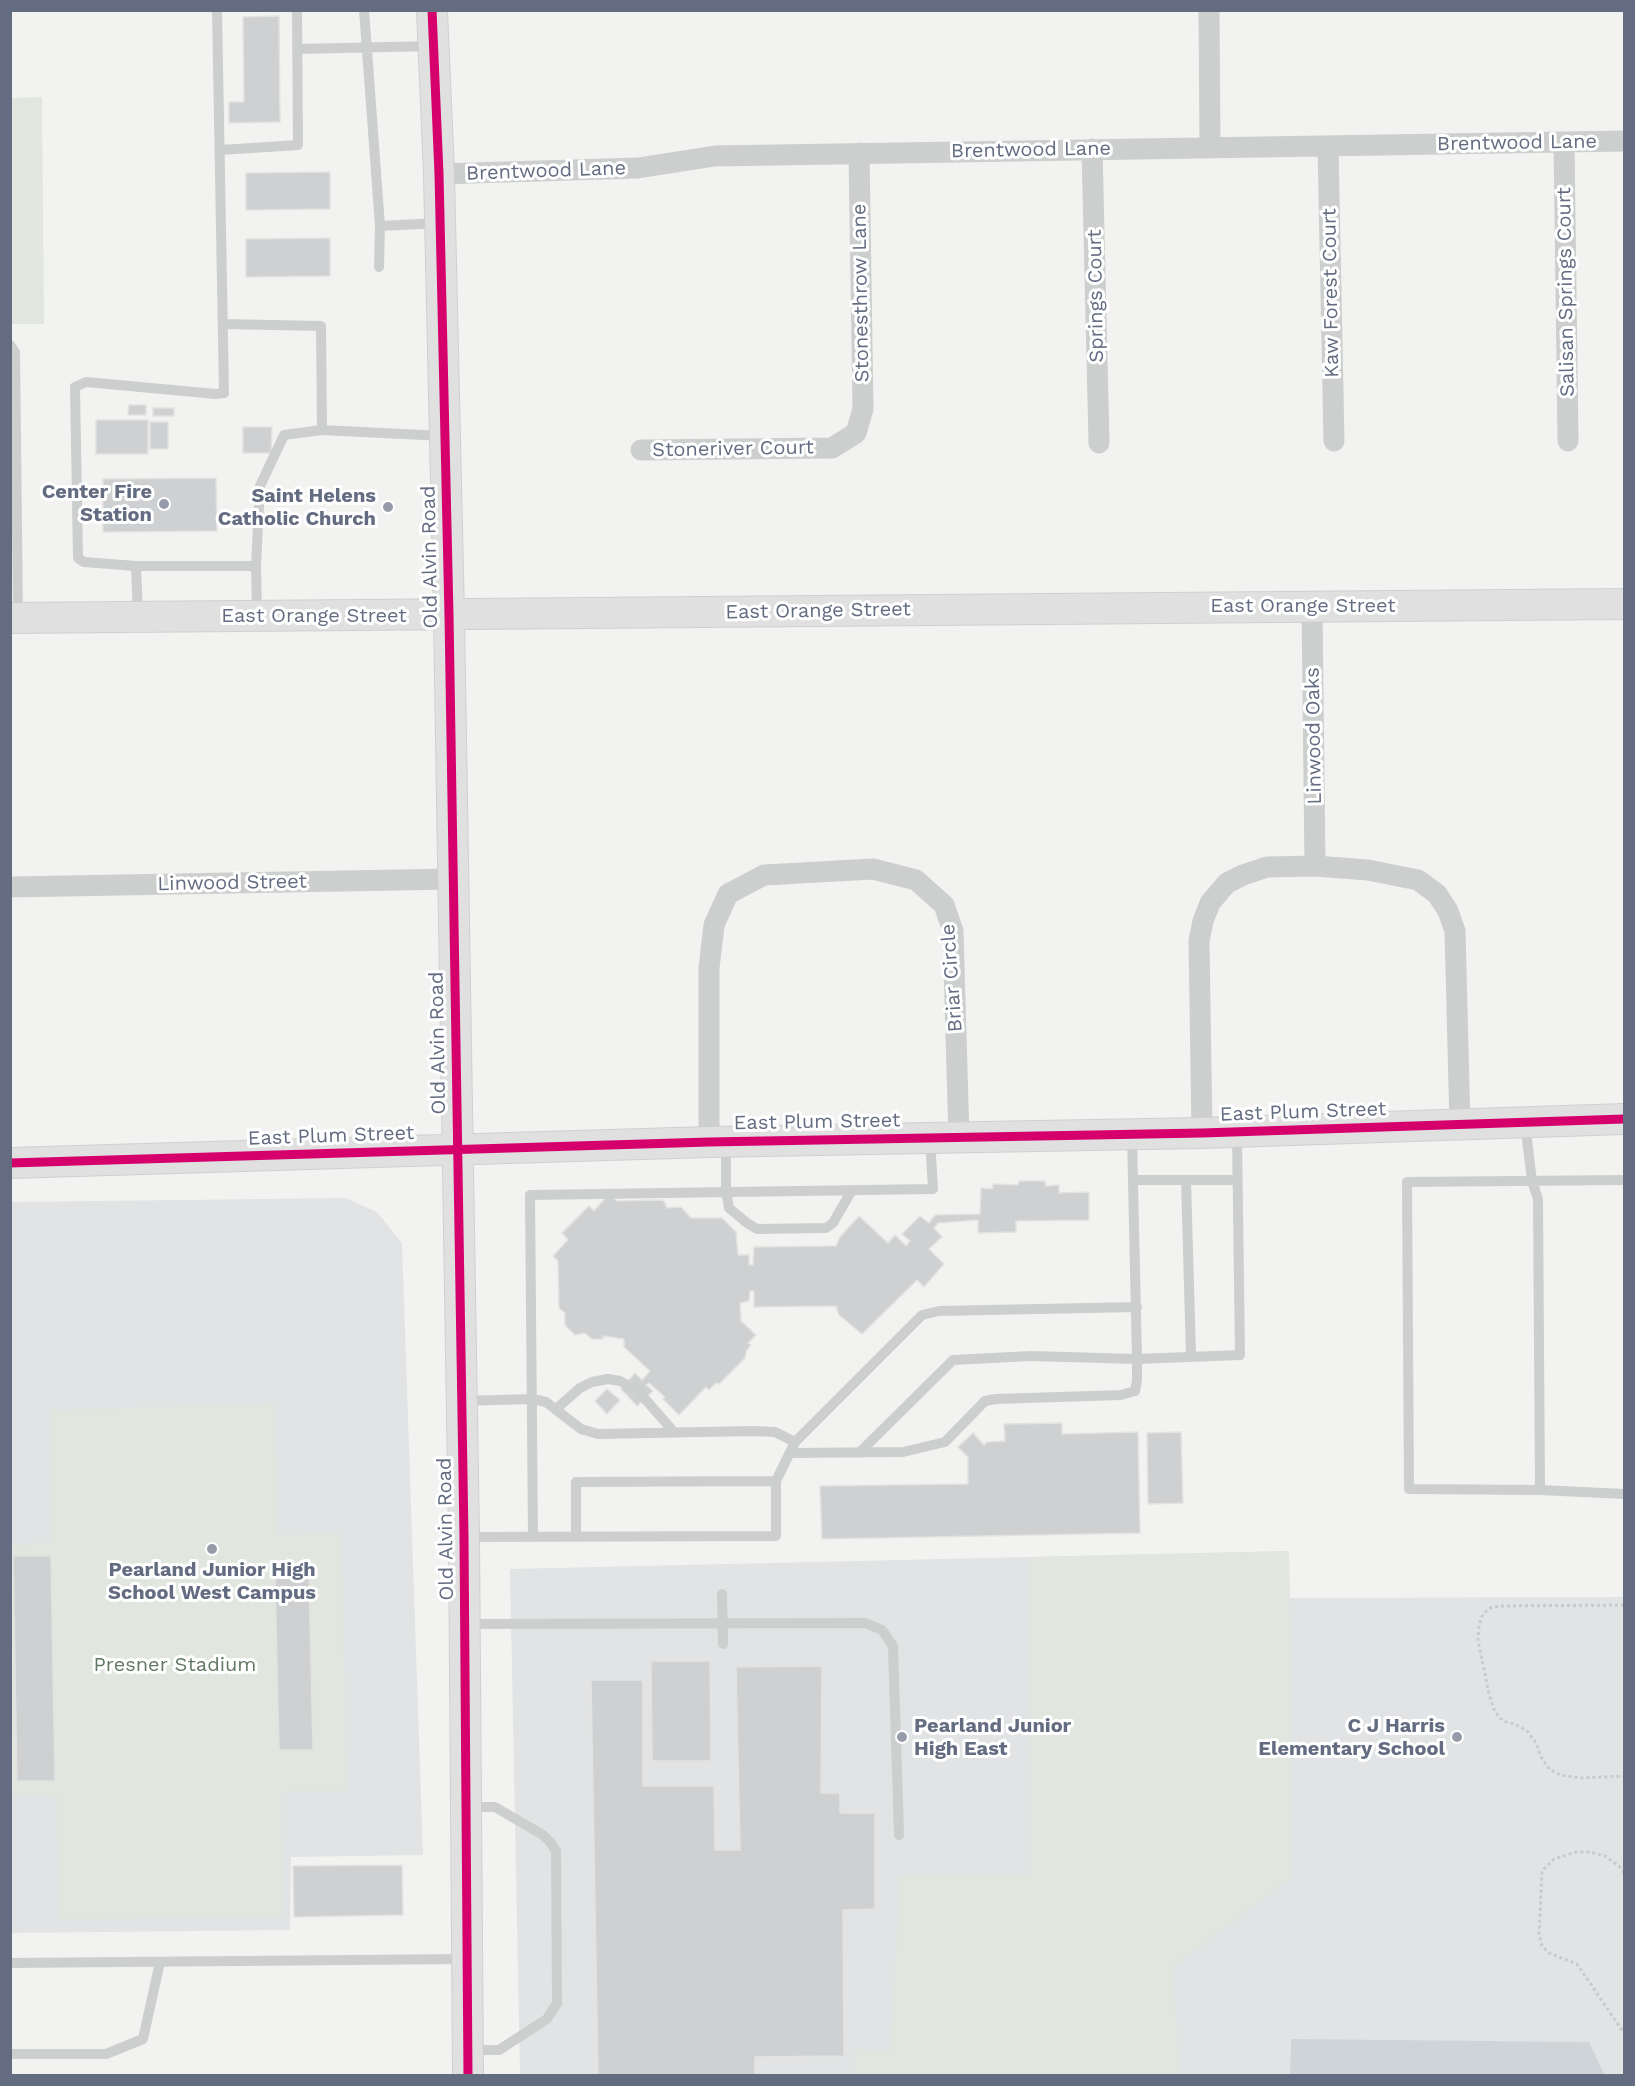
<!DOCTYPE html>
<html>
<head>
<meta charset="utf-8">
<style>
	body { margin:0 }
	#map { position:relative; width:1635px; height:2086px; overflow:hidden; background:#f2f3f1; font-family:"Work Sans",sans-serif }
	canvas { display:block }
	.frame { position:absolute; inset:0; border:12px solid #636c81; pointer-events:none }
</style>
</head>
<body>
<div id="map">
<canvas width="1635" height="2086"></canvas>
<div class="frame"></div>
</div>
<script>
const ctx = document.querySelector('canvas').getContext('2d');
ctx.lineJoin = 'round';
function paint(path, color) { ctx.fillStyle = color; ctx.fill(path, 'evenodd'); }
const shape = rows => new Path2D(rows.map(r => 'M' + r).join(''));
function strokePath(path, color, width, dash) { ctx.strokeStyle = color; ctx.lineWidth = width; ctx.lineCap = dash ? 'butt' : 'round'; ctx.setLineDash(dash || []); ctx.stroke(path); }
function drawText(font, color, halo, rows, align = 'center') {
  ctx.font = font + ' "Work Sans",sans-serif'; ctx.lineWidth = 6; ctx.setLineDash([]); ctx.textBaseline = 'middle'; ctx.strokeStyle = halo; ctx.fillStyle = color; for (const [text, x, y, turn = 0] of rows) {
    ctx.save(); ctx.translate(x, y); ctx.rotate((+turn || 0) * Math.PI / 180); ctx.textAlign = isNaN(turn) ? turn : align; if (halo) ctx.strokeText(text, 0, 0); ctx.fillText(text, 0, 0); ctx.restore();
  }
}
const built = shape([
	[345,1198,377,1212,402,1243,423,1855,291,1857,290,1930,11,1933,10,1202],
	[1289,1551,1290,1598,1624,1597,1624,2075,1605,2075,1589,2042,1291,2040,1290,2076,520,2075,510,1569]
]);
const green = shape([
	[42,97,44,324,11,324,11,98],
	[275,1404,277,1535,342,1534,346,1791,281,1792,282,1916,58,1920,57,1796,11,1795,11,1545,52,1543,50,1410],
	[1289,1551,1291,1877,1173,1967,1179,2075,855,2075,855,2049,891,2051,900,1876,1031,1874,1030,1557]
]);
const water = shape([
	[1291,2039,1589,2042,1605,2075,1290,2075]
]);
const building = shape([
	[279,16,280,122,229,123,229,102,244,102,243,17,279,16],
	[330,172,330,209,246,210,246,173,330,172],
	[330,238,330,276,246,277,246,239,330,238],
	[129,405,146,405,146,415,128,415,129,405],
	[153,408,174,408,174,416,153,416,153,408],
	[96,420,148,420,148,454,96,454,96,420],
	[150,422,168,422,168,449,150,449,150,422],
	[243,427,272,427,271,453,243,453,243,427],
	[216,478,217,531,103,532,103,479,216,478],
	[1019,1181,1045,1181,1046,1186,1059,1185,1059,1193,1089,1192,1089,1220,1016,1221,1016,1232,978,1233,978,1220,938,1223,934,1228,942,1237,929,1249,944,1264,924,1287,917,1280,862,1334,839,1315,836,1306,754,1307,754,1291,750,1291,749,1301,740,1303,741,1321,756,1335,748,1343,751,1345,746,1351,745,1358,719,1384,716,1383,709,1390,706,1387,679,1415,663,1399,665,1397,649,1383,646,1385,653,1391,637,1406,621,1389,635,1373,642,1380,650,1371,624,1347,624,1339,603,1336,603,1339,592,1339,585,1333,575,1335,565,1325,565,1313,559,1308,558,1261,553,1256,568,1240,562,1233,589,1206,594,1211,609,1194,617,1201,663,1200,667,1208,681,1207,691,1218,722,1218,736,1232,738,1255,749,1255,749,1265,753,1265,754,1247,836,1246,840,1237,859,1216,888,1243,895,1235,906,1246,910,1241,902,1234,920,1216,929,1223,935,1215,980,1214,981,1188,992,1189,993,1184,1018,1185,1019,1181],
	[607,1389,620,1400,607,1414,595,1401,607,1389],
	[1062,1423,1062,1434,1138,1432,1140,1533,822,1539,820,1486,968,1484,968,1457,958,1447,973,1433,984,1445,987,1442,1005,1441,1004,1424,1062,1423],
	[1181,1432,1183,1503,1148,1504,1147,1433,1181,1432],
	[13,1556,51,1556,55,1781,17,1781,13,1556],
	[309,1576,313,1750,279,1750,275,1578,309,1576],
	[651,1661,710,1661,711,1761,652,1761,651,1661],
	[822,1666,821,1793,840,1793,840,1813,875,1813,875,1909,843,1910,844,2056,755,2057,755,2076,598,2076,591,1680,643,1680,643,1786,714,1786,715,1850,740,1850,736,1667,822,1666],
	[402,1865,403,1915,294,1917,293,1866,402,1865]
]);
const path = shape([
	[1624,1605,1499,1606,1490,1608,1483,1614,1479,1625,1478,1640,1489,1694,1495,1712,1503,1721,1515,1724,1527,1731,1536,1743,1541,1757,1550,1770,1561,1775,1580,1778,1624,1776],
	[1624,1873,1619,1866,1605,1856,1590,1852,1576,1852,1554,1859,1542,1871,1539,1935,1542,1946,1549,1953,1577,1964,1624,2033]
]);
const lane = shape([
	[364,10,380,226,440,223],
	[297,49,433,46],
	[220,150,298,145,297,10],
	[379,267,380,226],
	[223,324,321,326,322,430,284,435,260,486,256,566],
	[10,345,15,352,18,616],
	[322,430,444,436],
	[136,566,84,562,78,558,75,387,86,382,216,394,224,393,217,10],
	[138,614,136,566,256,566,257,613],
	[1525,1123,1532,1181,1538,1199,1540,1490],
	[726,1143,726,1191,729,1208,747,1223,757,1229,826,1228,833,1223,852,1190],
	[1134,1180,1237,1180],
	[1186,1180,1191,1356],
	[1624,1180,1407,1182,1409,1489,1540,1490,1624,1494],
	[462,1401,532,1399,546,1402,581,1429,598,1434,754,1431,775,1432,795,1442],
	[556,1409,580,1388,592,1382,608,1379,620,1381,638,1391,674,1432],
	[860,1452,953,1360,1031,1356,1137,1359,1240,1355,1237,1135],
	[790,1453,903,1452,945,1442,985,1401,996,1399,1121,1395,1135,1391,1137,1380,1137,1359,1132,1137],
	[467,1537,776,1536,776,1481,795,1442,922,1315,939,1311,1137,1307],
	[533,1537,530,1195,933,1189,930,1139],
	[576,1537,576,1482,776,1481],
	[722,1594,723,1644],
	[465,1624,865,1623,882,1630,893,1646,899,1835],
	[468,1807,495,1807,543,1835,551,1843,556,1851,557,2003,547,2019,499,2050,471,2050],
	[10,1963,467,1959],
	[10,2054,106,2054,143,2039,160,1962]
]);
const street = shape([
	[1209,10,1210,147],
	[1564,142,1568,441],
	[1328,146,1334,441],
	[1092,149,1099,443],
	[439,174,638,168,715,156,1624,141],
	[641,450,832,448,856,433,863,409,859,153],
	[1312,606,1315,866],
	[10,887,453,879],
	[1202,1133,1199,941,1203,921,1210,903,1227,883,1243,875,1267,867,1315,866,1368,870,1418,880,1437,894,1448,911,1455,931,1460,1125],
	[709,1142,709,968,714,925,728,894,764,875,873,869,916,880,944,905,953,931,959,1138]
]);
const secondary = shape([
	[432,10,439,174,449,615,464,1537,468,2076],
	[10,618,1624,604],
	[10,1163,709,1142,1202,1133,1624,1119]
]);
const cycleway = shape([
	[432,10,439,174,449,615,464,1537,468,2076],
	[10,1163,709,1142,1202,1133,1624,1119]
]);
const markers = [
	[164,504,6,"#959ba8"],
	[388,507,6,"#959ba8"],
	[212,1549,6,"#959ba8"],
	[902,1737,6,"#959ba8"],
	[1457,1737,6,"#959ba8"]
];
const streetNames = [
	["Brentwood Lane",1517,143,-1],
	["Brentwood Lane",1031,150,-1],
	["Brentwood Lane",546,171,-2],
	["Salisan Springs Court",1566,292,-91],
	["Stonesthrow Lane",861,293,-91],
	["Kaw Forest Court",1331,293,-91],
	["Springs Court",1096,296,-91],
	["Stoneriver Court",733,449,-1],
	["Old Alvin Road",430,557,-91],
	["East Orange Street",1303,606],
	["East Orange Street",818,611,-1],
	["East Orange Street",314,616],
	["Linwood Oaks",1314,736,-91],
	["Linwood Street",232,883,-1],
	["Briar Circle",952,978,-94],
	["Old Alvin Road",438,1043,-91],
	["East Plum Street",1303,1112,-2],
	["East Plum Street",817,1122,-1],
	["East Plum Street",331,1136,-2],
	["Old Alvin Road",446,1529,-91]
];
const poiNames = [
	["Center Fire",152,492],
	["Station",152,515],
	["Saint Helens",376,496],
	["Catholic Church",376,519],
	["Pearland Junior High",212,1570,"center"],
	["School West Campus",212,1593,"center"],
	["Pearland Junior",914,1726,"left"],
	["High East",914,1749,"left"],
	["C J Harris",1445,1726],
	["Elementary School",1445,1749]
];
const parkNames = [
	["Presner Stadium",175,1665]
];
paint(built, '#e2e3e4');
paint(green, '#e1e6df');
paint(water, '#ced4d8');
paint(building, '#cfd0d1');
strokePath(building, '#e2e2e1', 1.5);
strokePath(secondary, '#cfd0d1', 32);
strokePath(path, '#c9cacb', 3, [3, 3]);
strokePath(lane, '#cdcece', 10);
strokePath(street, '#cdcece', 21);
strokePath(secondary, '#e0e0e1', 30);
strokePath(cycleway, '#d6006c', 9);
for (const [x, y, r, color] of markers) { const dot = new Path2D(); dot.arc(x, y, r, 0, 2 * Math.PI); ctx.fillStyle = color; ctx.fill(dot); strokePath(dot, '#fff', 2); }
drawText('20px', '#636c81', '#fff', streetNames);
drawText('bold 20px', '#636c81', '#fff', poiNames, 'right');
drawText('20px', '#627863', '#fff', parkNames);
</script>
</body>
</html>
